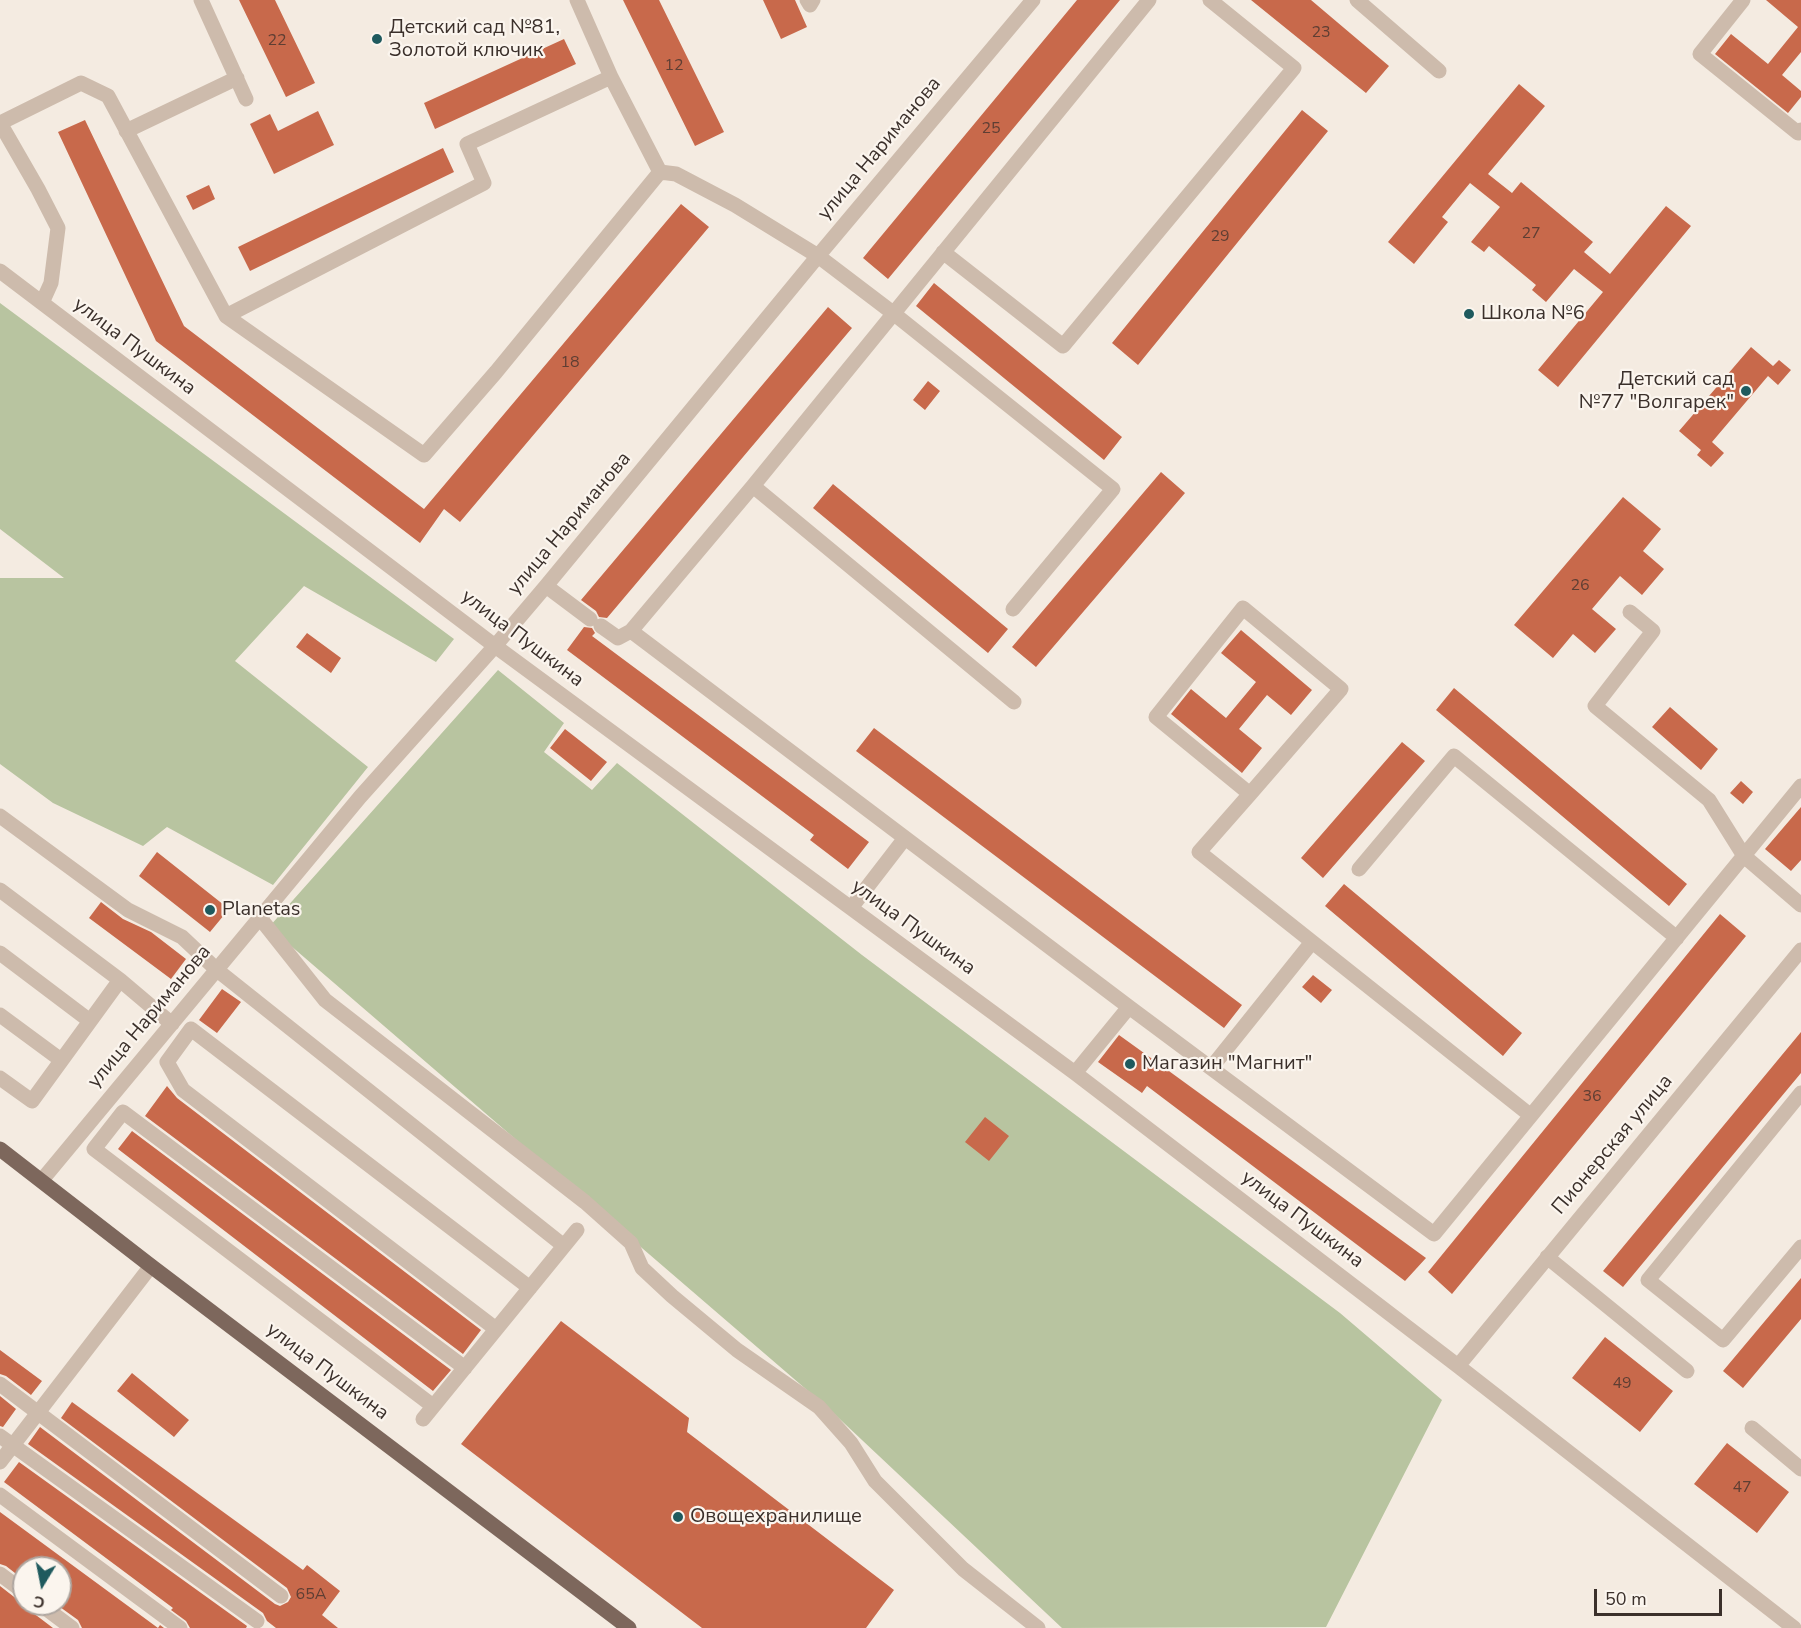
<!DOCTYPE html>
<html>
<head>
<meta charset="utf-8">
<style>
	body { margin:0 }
	#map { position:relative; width:1801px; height:1628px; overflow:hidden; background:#f4ebe1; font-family:"Nunito Sans",sans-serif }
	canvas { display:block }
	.north { position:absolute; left:12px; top:1556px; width:60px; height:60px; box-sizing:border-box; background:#fbf5ee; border:2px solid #aea6a0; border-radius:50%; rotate:190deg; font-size:16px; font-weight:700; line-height:24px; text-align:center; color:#3b302b }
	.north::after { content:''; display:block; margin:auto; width:21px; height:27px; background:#1f5a5e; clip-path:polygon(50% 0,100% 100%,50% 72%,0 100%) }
	.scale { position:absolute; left:1594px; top:1589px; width:128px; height:27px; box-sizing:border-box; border:3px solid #3b302b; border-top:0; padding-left:8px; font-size:18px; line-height:21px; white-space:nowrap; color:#3b302b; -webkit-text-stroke:4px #fbf5ee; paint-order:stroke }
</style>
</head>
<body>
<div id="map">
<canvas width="1801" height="1628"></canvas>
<div class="north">С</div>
<div class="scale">50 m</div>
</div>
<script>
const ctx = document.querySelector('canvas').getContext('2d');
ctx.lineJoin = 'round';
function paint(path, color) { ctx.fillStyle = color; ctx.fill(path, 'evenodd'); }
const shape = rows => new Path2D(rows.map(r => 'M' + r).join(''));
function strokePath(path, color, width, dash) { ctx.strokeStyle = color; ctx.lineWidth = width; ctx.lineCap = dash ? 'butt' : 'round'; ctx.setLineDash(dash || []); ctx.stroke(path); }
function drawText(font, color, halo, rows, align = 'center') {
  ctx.font = font + ' "Nunito Sans",sans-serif'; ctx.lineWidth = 4.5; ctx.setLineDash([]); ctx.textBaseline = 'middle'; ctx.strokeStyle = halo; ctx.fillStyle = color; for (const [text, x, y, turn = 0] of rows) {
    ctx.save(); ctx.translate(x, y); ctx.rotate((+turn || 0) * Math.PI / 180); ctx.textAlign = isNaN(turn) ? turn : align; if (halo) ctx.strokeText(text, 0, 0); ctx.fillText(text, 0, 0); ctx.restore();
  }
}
const green = shape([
	[0,303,454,639,436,662,304,586,235,661,368,767,273,885,167,827,143,846,53,803,0,764,0,578,64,578,0,529],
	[498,670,564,723,544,752,592,790,617,763,862,955,1340,1313,1442,1400,1326,1627,1062,1628,829,1409,269,927]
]);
const building = shape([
	[239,0,275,0,315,83,286,97],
	[623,0,659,0,724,132,695,146],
	[763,0,795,0,807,27,781,39],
	[1077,0,1120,0,888,279,863,258],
	[1251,0,1311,0,1389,66,1366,93],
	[1766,0,1801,0,1801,52,1782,75,1801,91,1801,97,1788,113,1715,54,1731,34,1768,64,1798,27],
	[564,39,576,64,435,129,424,103],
	[1519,84,1545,106,1488,174,1512,193,1521,182,1593,242,1584,252,1610,274,1666,206,1691,226,1558,387,1538,370,1603,292,1574,269,1546,302,1532,290,1536,285,1489,246,1484,252,1471,242,1500,207,1470,183,1442,217,1448,222,1414,264,1388,242],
	[1302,110,1328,131,1138,365,1112,343],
	[318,111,334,145,274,174,250,124,270,114,278,131],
	[85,120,184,326,424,509,681,204,709,227,460,522,444,509,420,543,156,341,58,132],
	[443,148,454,172,250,271,238,247],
	[209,185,215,199,193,210,186,196],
	[934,283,1122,437,1104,460,916,306],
	[828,307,852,328,607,618,599,617,596,611,581,600],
	[1751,347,1773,366,1779,360,1791,370,1778,385,1768,376,1712,442,1724,453,1711,467,1697,455,1701,450,1679,431],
	[928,381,940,391,925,410,913,400],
	[1161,472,1185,493,1036,667,1012,647],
	[833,484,1008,629,988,653,813,508],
	[1623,497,1661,529,1643,551,1664,569,1642,595,1620,576,1592,609,1616,629,1595,653,1573,634,1553,658,1514,625],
	[584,627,592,628,595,633,592,636,869,842,848,869,810,840,814,835,567,650],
	[1241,630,1312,690,1291,715,1267,695,1239,729,1262,748,1242,773,1171,714,1191,689,1226,718,1256,682,1221,653],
	[307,633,341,658,331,673,296,647],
	[1454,688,1687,884,1669,906,1436,710],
	[1670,707,1718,749,1701,770,1652,727],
	[874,728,1242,1005,1224,1028,856,751],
	[565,729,607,762,591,781,550,748],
	[1402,742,1425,761,1323,878,1301,858],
	[1741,781,1753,792,1743,804,1730,793],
	[1801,807,1801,860,1791,871,1765,849],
	[157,852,229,909,210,932,139,876],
	[1344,884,1522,1033,1503,1056,1325,906],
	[101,902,123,919,151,932,186,959,171,979,89,918],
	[1720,914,1746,936,1452,1294,1428,1272],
	[1313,975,1332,990,1321,1003,1302,987],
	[222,989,241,1002,217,1033,199,1020],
	[1801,1032,1801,1073,1623,1287,1603,1271],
	[1119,1035,1162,1066,1426,1258,1405,1281,1147,1086,1142,1093,1098,1062],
	[167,1086,177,1098,481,1330,463,1354,145,1116],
	[985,1117,1009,1136,989,1161,965,1142],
	[132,1131,451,1370,433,1391,118,1149],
	[1801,1278,1801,1319,1743,1388,1723,1371],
	[561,1321,689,1418,687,1432,894,1590,866,1628,702,1628,461,1444],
	[1605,1337,1673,1391,1640,1432,1572,1378],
	[0,1350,42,1381,31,1395,6,1376,0,1374],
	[132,1373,189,1420,174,1437,117,1391],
	[0,1396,16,1409,3,1427,0,1426],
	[72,1402,303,1570,307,1565,340,1591,322,1615,338,1628,276,1628,267,1621,263,1613,28,1444,40,1427,275,1604,280,1606,288,1602,291,1597,287,1588,61,1418],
	[1727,1443,1789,1492,1757,1533,1694,1484],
	[19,1462,247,1626,246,1628,190,1628,186,1621,171,1610,173,1608,4,1482],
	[0,1512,158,1628,160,1625,164,1628,82,1628,78,1620,60,1607,60,1568,24,1568,24,1580,6,1566,0,1564],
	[0,1586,18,1600,24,1602,24,1606,53,1628,0,1628]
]);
const minor = shape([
	[201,0,246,99],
	[807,0,810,5,813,0],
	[1357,0,1439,71],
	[1743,0,1700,54,1798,133,1801,130],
	[611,77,660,172],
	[126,131,237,78],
	[943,252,1063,346,1294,68,1210,0],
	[0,271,495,646,1075,1073,1458,1366,1794,1628],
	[42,303,51,283,58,228,38,189,0,123,81,83,108,96,226,316,424,455,496,372,660,172,676,174,735,205,818,256,893,313,1113,489,1013,609],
	[226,316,484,183,467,144,611,77,577,0],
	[753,486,1014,702],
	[546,586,590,619],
	[1630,612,1653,631,1595,706,1709,800,1744,856,1801,905],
	[601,626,618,638,631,631,1129,1007,1075,1073],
	[631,631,753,486,1149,0],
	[1250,794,1156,717,1243,608,1341,689,1250,794,1199,852,1530,1115],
	[0,816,128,910,182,937,217,970,564,1246],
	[1359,869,1454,756,1677,938],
	[0,890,120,980,172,1024],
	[851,908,905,838],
	[260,918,325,1000,585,1202,631,1243,642,1268,672,1296,737,1350,819,1407,851,1443,875,1481,963,1569,1038,1628],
	[0,953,90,1021],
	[1129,1007,1434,1234,1801,786],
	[0,1015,61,1060],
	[1211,1068,1312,942],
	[0,1078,32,1101,120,980],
	[1801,1093,1648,1280,1723,1340,1801,1247],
	[42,1180,360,797,495,646,546,586,818,256,1033,0],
	[1547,1257,1687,1371],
	[496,1329,183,1090,167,1062,191,1029,530,1288],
	[1458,1366,1801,950],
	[0,1384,281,1596],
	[433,1406,94,1149,123,1112,465,1368],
	[423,1419,577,1230],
	[1752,1428,1801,1469],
	[0,1436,257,1621],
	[0,1462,151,1266],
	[0,1495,180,1628],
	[0,1574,24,1592],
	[40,1604,72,1628]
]);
const major = shape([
	[0,1149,151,1266,629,1628]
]);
const markers = [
	[377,39,6,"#1f5a5e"],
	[1469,314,6,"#1f5a5e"],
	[1746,391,6,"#1f5a5e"],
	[210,910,6,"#1f5a5e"],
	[1130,1064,6,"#1f5a5e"],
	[678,1517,6,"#1f5a5e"]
];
const numberNames = [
	["23",1321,33],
	["22",277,41],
	["12",674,66],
	["25",991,129],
	["27",1531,234],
	["29",1220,237],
	["18",570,363],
	["26",1580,586],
	["36",1592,1097],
	["49",1622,1384],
	["47",1742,1488],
	["65А",311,1595]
];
const poiNames = [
	["Детский сад №81,",389,28],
	["Золотой ключик",389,51],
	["Школа №6",1481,314],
	["Детский сад",1734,380,"right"],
	["№77 \"Волгарек\"",1734,403,"right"],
	["Planetas",222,910],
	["Магазин \"Магнит\"",1142,1064],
	["Овощехранилище",690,1517]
];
const streetNames = [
	["улица Нариманова",880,149,-50],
	["улица Пушкина",134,347,37],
	["улица Нариманова",570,524,-50],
	["улица Пушкина",522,639,37],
	["улица Пушкина",913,928,36],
	["улица Нариманова",150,1017,-50],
	["Пионерская улица",1613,1145,-50],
	["улица Пушкина",1302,1220,37],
	["улица Пушкина",327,1372,37]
];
paint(green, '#b8c4a0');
paint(building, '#c8694b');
strokePath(minor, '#cdbbac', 15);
strokePath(major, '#7d675c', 15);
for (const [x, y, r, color] of markers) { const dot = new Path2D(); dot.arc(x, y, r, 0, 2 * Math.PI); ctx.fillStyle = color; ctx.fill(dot); strokePath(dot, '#fbf5ee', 2); }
drawText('16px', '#5e3e33', null, numberNames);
drawText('20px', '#3b302b', '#fbf5ee', poiNames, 'left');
drawText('20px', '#3b302b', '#fbf5ee', streetNames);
</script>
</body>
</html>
